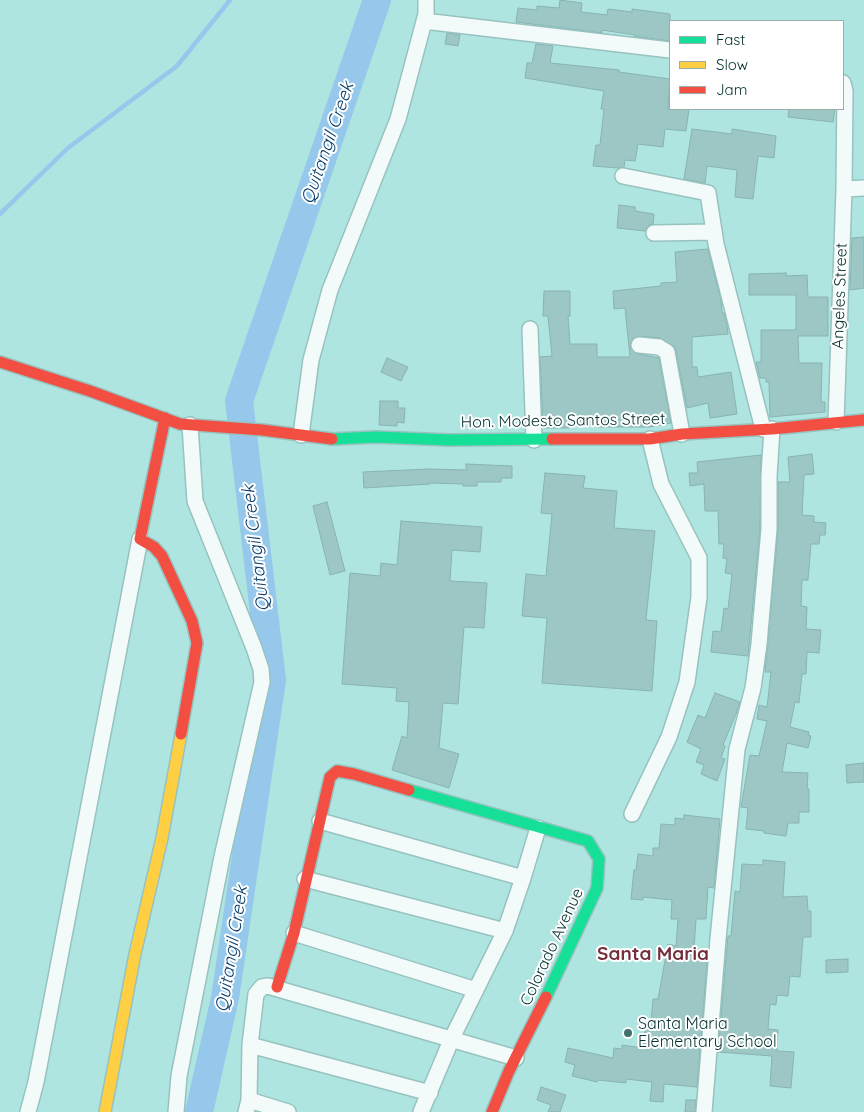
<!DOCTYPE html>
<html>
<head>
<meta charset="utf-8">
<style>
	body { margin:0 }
	#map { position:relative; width:864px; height:1112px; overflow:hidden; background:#afe5e1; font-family:Quicksand,sans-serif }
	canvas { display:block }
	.legend { position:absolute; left:669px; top:20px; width:175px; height:90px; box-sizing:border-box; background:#fff; border:1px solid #9aadac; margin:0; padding:6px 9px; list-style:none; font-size:15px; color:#03312f }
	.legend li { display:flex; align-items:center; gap:10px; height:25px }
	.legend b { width:25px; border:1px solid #9aadac }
</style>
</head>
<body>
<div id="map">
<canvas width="864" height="1112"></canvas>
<ul class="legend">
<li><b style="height:6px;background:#16e098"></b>Fast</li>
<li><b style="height:6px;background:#ffcf43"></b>Slow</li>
<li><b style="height:6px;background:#f24e42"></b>Jam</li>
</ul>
</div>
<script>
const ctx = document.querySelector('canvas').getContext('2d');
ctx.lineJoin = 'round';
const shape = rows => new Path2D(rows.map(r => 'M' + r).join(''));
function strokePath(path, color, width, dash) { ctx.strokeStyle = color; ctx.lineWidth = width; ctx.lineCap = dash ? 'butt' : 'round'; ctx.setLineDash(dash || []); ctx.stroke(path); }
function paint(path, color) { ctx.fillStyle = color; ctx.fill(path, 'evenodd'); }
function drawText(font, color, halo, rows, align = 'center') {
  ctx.font = font + ' Quicksand,sans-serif'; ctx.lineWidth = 4; ctx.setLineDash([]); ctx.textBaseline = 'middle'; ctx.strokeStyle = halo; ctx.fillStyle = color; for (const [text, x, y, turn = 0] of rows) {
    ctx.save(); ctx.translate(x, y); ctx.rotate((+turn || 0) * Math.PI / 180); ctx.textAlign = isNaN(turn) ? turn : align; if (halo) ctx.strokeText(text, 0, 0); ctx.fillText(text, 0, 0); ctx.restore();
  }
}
const stream = shape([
	[0,214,68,148,177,66,230,0]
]);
const river = shape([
	[199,1112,225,998,272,680,239,401,377,0]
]);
const building = shape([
	[560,0,582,3,581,12,607,15,608,9,632,12,632,9,670,14,670,41,634,36,635,35,602,30,602,33,516,22,518,8,537,10,537,6,559,8,560,0],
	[447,33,460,35,458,46,445,44,447,33],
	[536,44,553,46,550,63,619,70,619,72,670,79,668,109,689,109,686,131,665,129,663,147,638,144,635,161,625,160,624,167,618,168,593,166,596,145,600,145,604,109,601,109,604,91,525,78,527,63,532,63,536,44],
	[789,109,835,109,833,122,788,117,789,109],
	[692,129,732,134,732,129,776,136,774,158,758,156,753,199,735,197,737,170,707,166,705,183,684,179,692,129],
	[619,205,635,207,635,211,654,214,653,224,649,225,645,231,617,228,619,205],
	[864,237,864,288,850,290,852,238,864,237],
	[708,249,721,300,722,313,724,313,727,325,728,334,692,337,692,367,697,367,698,377,731,372,737,414,710,418,708,403,687,408,675,347,660,338,639,336,632,339,630,348,638,354,659,358,671,423,649,427,598,427,598,425,570,423,569,428,543,428,540,357,552,356,548,316,543,316,544,291,570,291,570,316,568,316,570,344,597,344,597,357,630,357,625,308,614,309,613,291,661,286,661,283,677,282,675,252,708,249],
	[786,273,786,276,807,275,808,297,828,297,828,336,798,336,799,363,822,363,821,402,825,402,825,412,770,417,769,382,766,382,766,378,760,378,756,362,761,362,761,330,796,330,796,295,749,295,749,274,786,273],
	[387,358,408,367,401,381,381,372,387,358],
	[380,401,398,401,398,408,405,408,404,423,397,422,397,426,379,425,380,401],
	[812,454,814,474,804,475,802,515,814,516,814,522,826,523,825,535,820,535,819,544,811,544,808,580,802,580,801,606,807,607,806,629,821,630,819,653,807,652,806,674,802,674,799,703,795,702,790,727,809,732,808,735,811,736,808,748,787,743,782,772,808,773,807,789,809,789,809,812,799,812,799,823,788,823,786,836,764,833,764,831,746,829,748,808,741,807,750,755,759,756,767,721,757,719,759,705,767,707,771,672,765,672,778,530,778,482,790,482,788,457,812,454],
	[761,455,760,529,748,656,711,652,713,631,721,632,724,608,728,609,732,574,725,573,727,559,723,558,724,544,719,544,718,511,705,511,704,484,690,486,689,473,698,473,697,462,761,455],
	[466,464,512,466,512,478,501,478,501,482,477,482,477,486,463,486,463,484,430,483,430,484,364,488,363,472,429,469,466,470,466,464],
	[545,473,585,476,583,488,617,491,614,528,655,531,646,620,657,621,652,691,542,683,547,618,522,616,526,574,546,576,552,514,541,513,545,473],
	[327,502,345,571,330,575,313,506,327,502],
	[401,521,482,527,480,552,452,550,450,581,487,583,484,628,464,627,458,704,443,703,439,748,459,754,449,788,392,770,402,736,407,738,409,702,396,701,397,688,342,684,350,573,380,576,381,563,397,565,401,521],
	[715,693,740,702,736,714,723,745,725,746,721,758,725,759,717,781,701,774,704,765,696,762,701,749,687,742,698,715,705,718,715,693],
	[864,763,864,782,847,783,846,765,864,763],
	[684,815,720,819,714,888,708,887,706,919,696,919,694,949,708,951,697,1087,664,1084,663,1102,650,1101,652,1082,626,1079,626,1083,598,1080,597,1082,572,1076,575,1065,565,1062,568,1048,613,1058,614,1048,622,1049,622,1045,643,1048,646,1021,651,1021,653,999,658,999,668,944,676,946,678,919,671,919,672,900,643,897,643,900,631,899,634,870,636,870,638,854,653,856,653,848,659,848,661,824,675,825,675,818,684,819,684,815],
	[763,860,785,862,783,897,807,896,808,911,811,911,811,937,803,937,800,977,790,976,788,996,777,995,776,1005,770,1004,768,1029,778,1030,777,1051,794,1052,791,1088,770,1086,772,1056,718,1052,727,946,728,936,731,936,735,891,740,892,742,864,763,865,763,860],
	[848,959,848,972,826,973,826,960,848,959],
	[541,1087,566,1095,560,1112,548,1112,551,1105,537,1100,541,1087],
	[686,1100,696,1100,695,1112,685,1112,686,1100]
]);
const street = shape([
	[424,21,670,50],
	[623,176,708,193,716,244,763,429],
	[844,189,864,188],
	[654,233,714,232],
	[530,329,534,440],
	[639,345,659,347,667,352,682,434],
	[836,422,844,189,845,91,843,83],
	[301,435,311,360,330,290,398,119,426,14,426,0],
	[632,814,669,737,687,682,699,597,699,558,661,484,650,439],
	[320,821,523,878],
	[305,879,505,931],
	[294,933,476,990],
	[250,1045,430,1093],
	[249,1100,288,1112],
	[28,1112,36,1082,140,539],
	[176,1112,179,1076,222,857,262,682,261,669,254,648,195,501,190,425],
	[246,1112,249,1100,250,1045,256,994,262,987,268,986,516,1058],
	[421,1112,452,1038,505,931,523,878,538,828],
	[704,1112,718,939,737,749,753,688,759,644,769,529,769,476,772,429]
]);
const fast = shape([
	[332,439,376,437,449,440,552,439],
	[409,790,588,841,599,859,597,888,546,997]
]);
const slow = shape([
	[105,1112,135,954,162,838,181,734]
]);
const jam = shape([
	[0,362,90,391,180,424,262,430,332,439],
	[165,418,140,539,154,547,162,556,192,621,197,643,181,734],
	[552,439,650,439,682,434,772,429,864,420],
	[277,987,294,933,330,777,337,771,354,774,409,790],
	[492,1112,509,1071,546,997]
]);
const markers = [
	[628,1033,5,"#3f706d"]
];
const streetNames = [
	["Angeles Street",840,296,-88],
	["Hon. Modesto Santos Street",563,421,-1],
	["Colorado Avenue",552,947,-65]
];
const poiNames = [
	["Santa Maria",638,1024],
	["Elementary School",638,1042]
];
const waterNames = [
	["Quitangil Creek",328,143,-71],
	["Quitangil Creek",256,548,-97],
	["Quitangil Creek",232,949,-81]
];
const quarterNames = [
	["Santa Maria",653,954]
];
strokePath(stream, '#96c8ec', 4.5);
strokePath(river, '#96c8ec', 28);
paint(building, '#9dc7c4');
strokePath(building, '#87b3b0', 1);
strokePath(street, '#97c2bf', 18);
strokePath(fast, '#97c2bf', 14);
strokePath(slow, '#97c2bf', 14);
strokePath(jam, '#97c2bf', 14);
strokePath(street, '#f3fbfa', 15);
strokePath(fast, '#16e098', 11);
strokePath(slow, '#ffcf43', 11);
strokePath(jam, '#f24e42', 11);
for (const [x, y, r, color] of markers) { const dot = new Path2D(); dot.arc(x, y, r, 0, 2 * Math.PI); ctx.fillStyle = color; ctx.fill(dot); strokePath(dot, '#fff', 2); }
drawText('16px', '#03312f', '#fff', streetNames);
drawText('16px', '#03312f', '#fff', poiNames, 'left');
drawText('italic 18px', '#093e6d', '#fff', waterNames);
drawText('bold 19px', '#762f3d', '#fff', quarterNames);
</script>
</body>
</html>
